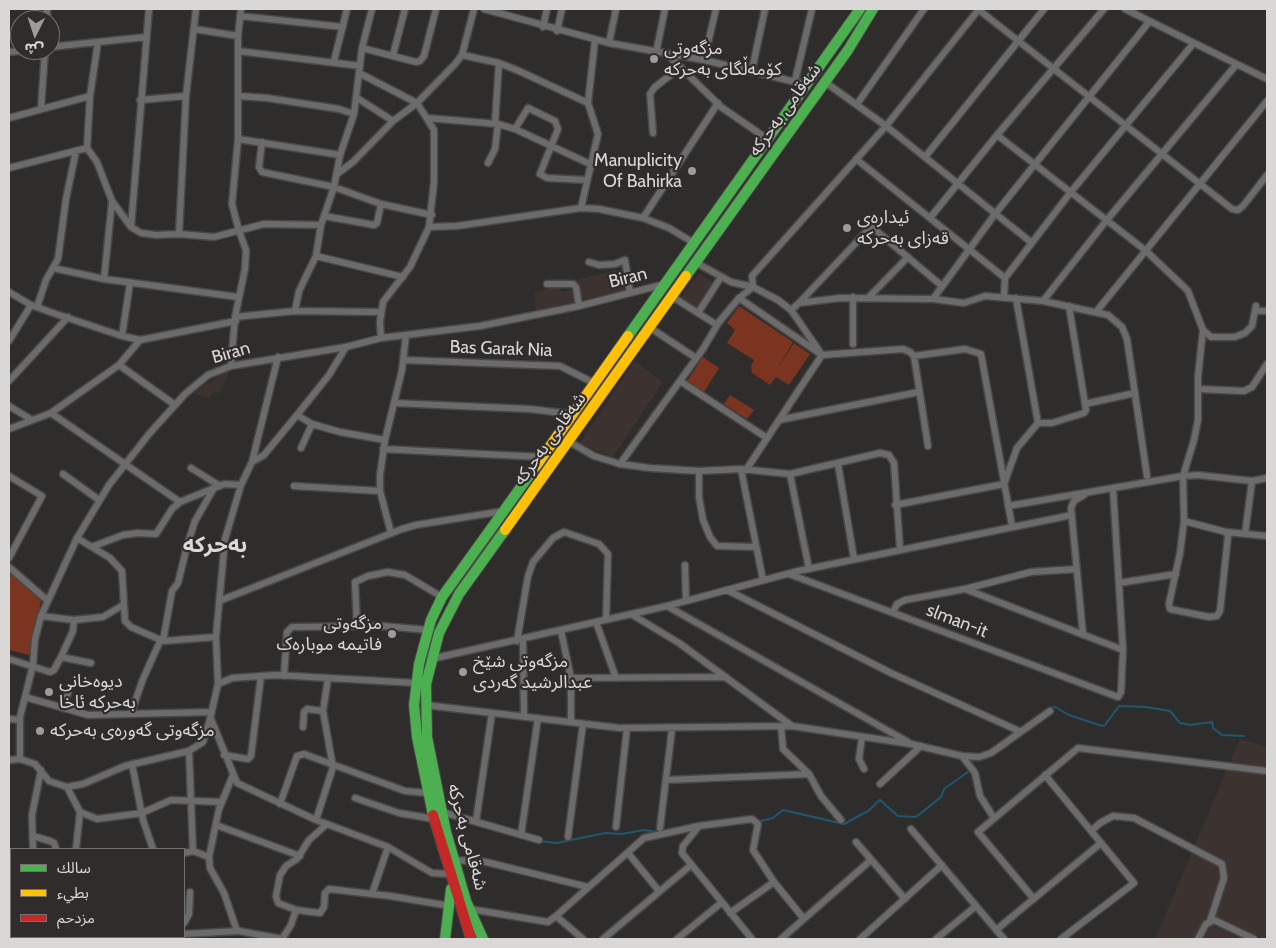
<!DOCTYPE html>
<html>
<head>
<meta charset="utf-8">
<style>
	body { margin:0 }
	#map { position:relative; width:1276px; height:948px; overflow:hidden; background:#2f2d2c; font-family:Cabin,"Noto Sans Arabic",sans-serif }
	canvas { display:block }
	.frame { position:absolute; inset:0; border:10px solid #dad7d7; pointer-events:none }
	.legend { position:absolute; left:10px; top:848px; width:175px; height:90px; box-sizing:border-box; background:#302c2b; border:1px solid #747070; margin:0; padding:6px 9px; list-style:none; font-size:15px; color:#dad7d7 }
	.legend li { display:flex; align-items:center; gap:10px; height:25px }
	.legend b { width:25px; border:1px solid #747070 }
	.north { position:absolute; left:10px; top:10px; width:50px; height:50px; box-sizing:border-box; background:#302c2b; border:1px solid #747070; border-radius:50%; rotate:184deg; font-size:14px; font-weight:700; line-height:20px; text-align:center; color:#dad7d7 }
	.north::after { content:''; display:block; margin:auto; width:18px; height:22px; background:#9e9c9b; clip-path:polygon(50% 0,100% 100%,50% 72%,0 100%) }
</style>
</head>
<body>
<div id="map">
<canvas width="1276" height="948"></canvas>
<div class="frame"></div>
<ul class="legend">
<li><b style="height:6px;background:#4caf50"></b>سالك</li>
<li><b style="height:6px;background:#ffc107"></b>بطيء</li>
<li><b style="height:6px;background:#c62828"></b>مزدحم</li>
</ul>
<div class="north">ش</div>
</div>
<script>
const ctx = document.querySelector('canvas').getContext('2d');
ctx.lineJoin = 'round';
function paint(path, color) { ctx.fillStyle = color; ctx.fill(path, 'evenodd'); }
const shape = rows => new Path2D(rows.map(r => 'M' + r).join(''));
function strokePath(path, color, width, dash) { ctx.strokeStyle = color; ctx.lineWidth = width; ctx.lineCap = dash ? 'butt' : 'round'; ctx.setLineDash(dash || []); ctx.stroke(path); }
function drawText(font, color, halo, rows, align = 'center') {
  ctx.font = font + ' Cabin,"Noto Sans Arabic",sans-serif'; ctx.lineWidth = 4.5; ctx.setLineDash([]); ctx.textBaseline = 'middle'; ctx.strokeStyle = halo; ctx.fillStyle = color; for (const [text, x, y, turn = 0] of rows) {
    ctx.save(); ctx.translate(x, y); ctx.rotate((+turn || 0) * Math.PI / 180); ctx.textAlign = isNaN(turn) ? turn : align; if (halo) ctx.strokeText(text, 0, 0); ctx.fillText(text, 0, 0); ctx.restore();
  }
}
const built = shape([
	[623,269,628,290,581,300,576,280],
	[699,273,712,282,696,309,681,298],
	[560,286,561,292,574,289,576,301,536,311,535,292],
	[635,361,663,382,613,457,580,443],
	[227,371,229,371,227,377,219,394,214,391,209,399,193,393],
	[1240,739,1267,747,1267,939,1155,939]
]);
const green = shape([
	[739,306,793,342,778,368,794,343,810,354,789,385,776,377,770,385,752,373,751,366,754,360,727,343,735,330,727,323],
	[703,357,719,368,704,392,687,381],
	[730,395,754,410,747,419,724,404],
	[9,570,41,601,29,655,9,650]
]);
const stream = shape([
	[1050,708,1055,707,1069,715,1102,726,1105,725,1119,706,1146,707,1170,711,1180,723,1190,725,1212,722,1213,728,1222,735,1244,736],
	[757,822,773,818,783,810,844,824,868,811,880,800,898,816,916,817,941,797,944,789,968,772],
	[540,841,557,843,605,833,622,834,644,830,658,832]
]);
const street = shape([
	[484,9,609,43,704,60,808,85],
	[1125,9,1267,79],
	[979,10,1232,209,1238,210,1243,206,1267,175],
	[240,16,343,27],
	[47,20,47,9],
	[543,27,547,9],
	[194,29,238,36],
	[557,31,562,9],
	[98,42,90,96,87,148,97,162,112,201,131,227,141,233,156,235,179,234,214,237,264,224,321,225],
	[609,43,616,9],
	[50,47,146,37],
	[362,48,416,62,420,61,424,56,436,9],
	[238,51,360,66],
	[9,52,28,50],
	[656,53,665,9],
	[393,55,405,9],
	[462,55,499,63,519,71,588,103],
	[668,55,721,107,769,140],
	[704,60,716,9],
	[334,61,347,9],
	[752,70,765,9],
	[359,73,417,103,434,130,434,182,429,227,410,267,383,302,380,322,381,338],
	[795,81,812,9],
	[825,82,886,126,1032,243],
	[238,96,267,98,339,109,354,114],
	[357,98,393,121],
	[140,100,186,96],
	[857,104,924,9],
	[41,109,45,50],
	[9,118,90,96],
	[427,118,498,124,515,129,590,164],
	[495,123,499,63],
	[515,129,528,108,555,121,558,129,540,174,547,178,586,180],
	[653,133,650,94,655,87,681,67],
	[997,135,1145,250,1184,287,1188,291,1203,330,1211,337,1235,337,1245,333,1252,326,1256,306],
	[238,139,340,155],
	[262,142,259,167,262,172,334,187,381,204,432,215],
	[925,157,1044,9],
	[856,159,1005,278],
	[488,163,495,149,498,124],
	[9,168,87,148],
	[337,174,353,162,393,121,417,103,455,64,462,55,474,9],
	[581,208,598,134,588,103,595,40],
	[324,216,374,225,377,223,381,204],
	[643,218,718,103],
	[930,218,997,135,1104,9],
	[131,227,149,9],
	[429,227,457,226,581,208,599,209,643,218,669,228,694,243],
	[179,234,186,96,196,9],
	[316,256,403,277],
	[589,262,599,265,615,264,625,260,630,292],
	[695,262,731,282,753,287,778,300,791,310,799,303,840,298,933,299,964,303,985,296,1043,301,1108,315,1122,327,1127,339,1147,476],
	[53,268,104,279,238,297],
	[104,279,112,201],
	[547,284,573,284,576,287,579,306],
	[9,292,31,305,56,314,122,336,140,340],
	[671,296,717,325],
	[739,298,822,355,903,349,910,352,914,356,928,446],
	[868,298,908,257],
	[1004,298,1005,278,1070,193,1193,44],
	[1016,298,1038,423],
	[933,299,995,214,1149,22],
	[1043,301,1106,221,1236,65],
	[799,303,868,230,873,228,942,286],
	[37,307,46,280,58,259,66,199,76,151],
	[791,310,820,352],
	[295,311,299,291,316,256,321,225,334,187,340,155,354,114,362,48,372,9],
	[1260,311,1267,311],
	[1096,312,1267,101],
	[698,313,721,277],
	[235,317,295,311,381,312],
	[649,327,696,358],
	[1203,330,1198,376,1198,420,1194,440,1183,476,1184,521,1180,553,1169,604,1170,609,1209,617,1217,616,1220,611,1228,536,1226,532],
	[122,336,130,283],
	[9,341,31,305],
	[853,344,853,297],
	[914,356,965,349,981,354,1012,526],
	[403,360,560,366,594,383],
	[119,365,175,405],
	[231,366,235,317,245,269,246,250,239,231,232,204,238,139,238,36,241,9],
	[9,381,68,317],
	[680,381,767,438],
	[1199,389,1244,391,1252,387,1267,364],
	[394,403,529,409,572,414],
	[1085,404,1135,393],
	[9,406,32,420],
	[51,413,180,502],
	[297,415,312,424,340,432,385,440],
	[779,420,919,392],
	[9,429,51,413,119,365,140,340,236,321],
	[568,441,594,456,620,464,650,468,699,471,741,469,790,474,880,453,889,455,894,463,900,549],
	[301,448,312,424],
	[383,449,542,457],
	[252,462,264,455,297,415,329,375,346,347],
	[620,464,703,349,719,322,739,298,753,287,752,276,886,126,979,9],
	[838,464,854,559],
	[191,468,220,486],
	[741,469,763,580],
	[746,470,822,355],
	[699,471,699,497,703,520,710,537,717,546,755,547],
	[63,474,99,500],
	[790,474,809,569],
	[9,476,42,496,9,558],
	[294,486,380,491],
	[895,505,1004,484,1017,448,1038,423,1052,423,1084,413,1086,410,1069,306],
	[1008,506,1183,476,1198,475,1252,481,1267,478],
	[1184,521,1226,532,1267,536],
	[391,533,380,491,380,475,385,440,402,370,406,335],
	[1245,534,1252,481],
	[77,538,110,558,122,571,125,621,131,627,163,641,216,637],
	[94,546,123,535,138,533,156,534,172,509,180,502,224,484,241,485],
	[685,565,686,601],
	[9,567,48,601],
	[789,574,1118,697,1121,692,1123,650,1113,488],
	[1119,583,1176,574],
	[965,589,1123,650],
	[727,590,891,673,1019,731],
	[219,601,402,529,416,525,504,511],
	[667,606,908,742],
	[893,612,897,604,905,600,965,589,1031,572,1077,569],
	[631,614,679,643,792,726],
	[41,616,74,620,73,631,61,657],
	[74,620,103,617,123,605],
	[596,622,616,678],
	[357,626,355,582,368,576,388,572,405,575,442,597],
	[561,631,571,678,571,722],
	[1083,635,1071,508,1074,501,1084,495],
	[523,639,524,717],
	[163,641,172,591,178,583,187,546,195,521,214,488],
	[517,641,528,576,533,562,553,538,564,532,599,544,608,554,606,620],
	[9,659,50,672,54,670,61,657,91,663],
	[431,659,667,606,798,571,1072,515],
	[284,676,287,632,292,627,383,626,428,630],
	[571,678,726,677],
	[218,684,216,637,225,539,241,485,252,462,278,357],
	[25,697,88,715,211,712],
	[425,705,620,728,792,726,911,744,962,756,979,757,991,753,1050,711],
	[63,708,68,693],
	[131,713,143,679,161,639],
	[9,719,20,720],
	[211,719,237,783,316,820,388,847,432,873,449,874],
	[781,726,783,749,809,774,821,796,841,820],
	[303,727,304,712,307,709,323,711],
	[862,737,859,759,864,769],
	[189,751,193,851],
	[224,755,248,759,251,756,261,676],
	[962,756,975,773,980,796,994,818],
	[20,759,20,717,33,665,35,639,41,616,77,538,109,485,149,434,185,394,208,375,231,366,346,347,381,338,480,326,579,306,665,284],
	[9,760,20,759,35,764,49,781,67,787,83,784,125,766,189,751,203,742,210,719,218,684,232,678,276,675,416,683],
	[132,764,143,820,153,849],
	[1045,775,1134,883,1061,939],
	[666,780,809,774],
	[880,784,921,746],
	[67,787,80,812,76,849],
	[355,798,399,813,434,819],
	[280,804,297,756,304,754,405,791,427,793],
	[80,812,97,819,142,813,171,800,222,802],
	[442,812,539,840],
	[316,820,333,767,323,711,328,679],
	[476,821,492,713],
	[327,824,309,840,297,859,286,866,280,875,276,896,278,903,296,910,320,913,324,907,325,893,329,889,390,896,450,906],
	[216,825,300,856],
	[699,826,683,846,682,853,752,939],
	[616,827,627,728],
	[660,828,672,729],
	[911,829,1004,939],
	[1091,831,1100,823,1113,816,1134,818,1222,864,1224,878,1210,921],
	[521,835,538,718],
	[33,836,50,841,54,843,56,849],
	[568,837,583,724],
	[856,842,905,899],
	[33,849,32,815,41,770],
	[184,853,193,851,209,857,210,868,224,893,237,931],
	[628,853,659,891],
	[209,857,219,809,233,775],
	[454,860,486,862,588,887],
	[372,894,388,847],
	[1034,899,978,832,1078,748,1267,771],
	[470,909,548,922,556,916,583,939],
	[730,913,774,882],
	[556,916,644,838,699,826,752,819,758,824,753,850,774,882,804,919],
	[184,923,189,914,190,892],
	[9,926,11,919],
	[996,930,1101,843],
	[184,934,239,931,282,939,291,925,296,910],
	[32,937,32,939],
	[78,937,79,939],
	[146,937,146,939],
	[603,939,691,865],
	[677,939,721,903],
	[781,939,871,860],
	[860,939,942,865],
	[936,939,976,906],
	[1198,939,1206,924,1214,920,1254,939]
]);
const fast = shape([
	[686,276,848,50,873,9],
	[628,336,860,9],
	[433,815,417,737,414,705,419,664,431,620,442,597,536,466],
	[445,939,451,889],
	[483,939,466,901,446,832,427,737,426,684,439,633,459,594,505,530]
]);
const slow = shape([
	[536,466,628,336],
	[505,530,686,276]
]);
const jam = shape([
	[433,815,471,939]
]);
const markers = [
	[654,59,5,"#9e9c9b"],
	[692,171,5,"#9e9c9b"],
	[847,228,5,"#9e9c9b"],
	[392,634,5,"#9e9c9b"],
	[463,672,5,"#9e9c9b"],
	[49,692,5,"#9e9c9b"],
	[40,731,5,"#9e9c9b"]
];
const poiNames = [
	["مزگەوتی",664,49],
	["کۆمەڵگای بەحرکە",664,70],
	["Manuplicity",682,161,"right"],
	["Of Bahirka",682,182,"right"],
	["ئیدارەی",857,218],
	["قەزای بەحرکە",857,239],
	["مزگەوتی",382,624,"right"],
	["فاتیمە موبارەک",382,645,"right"],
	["مزگەوتی شێخ",473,662],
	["عبدالرشید گەردی",473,683],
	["دیوەخانی",59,682],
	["بەحرکە ئاخا",59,703],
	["مزگەوتی گەورەی بەحرکە",50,731]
];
const streetNames = [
	["شەقامی بەحرکە",785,110,-54],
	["Biran",628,278,-14],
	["Bas Garak Nia",501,349,2],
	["Biran",231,353,-16],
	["شەقامی بەحرکە",550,439,-54],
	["slman-it",957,621,21],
	["شەقامی بەحرکە",467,837,75]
];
const districtNames = [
	["بەحرکە",215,546]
];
paint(built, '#3c3330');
paint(green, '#7a3420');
strokePath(stream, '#1f5771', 2);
strokePath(street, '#4a4847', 9);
strokePath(fast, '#4a4847', 12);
strokePath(slow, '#4a4847', 12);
strokePath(jam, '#4a4847', 12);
strokePath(street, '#6c6b6b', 6);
strokePath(fast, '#4caf50', 10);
strokePath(slow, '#ffc107', 10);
strokePath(jam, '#c62828', 10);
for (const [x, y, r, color] of markers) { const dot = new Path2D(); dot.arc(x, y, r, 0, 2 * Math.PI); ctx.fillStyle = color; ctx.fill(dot); strokePath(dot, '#302c2b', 2); }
drawText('18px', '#dad7d7', '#302c2b', poiNames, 'left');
drawText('18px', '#dad7d7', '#302c2b', streetNames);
drawText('bold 22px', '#dad7d7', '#302c2b', districtNames);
</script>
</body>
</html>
